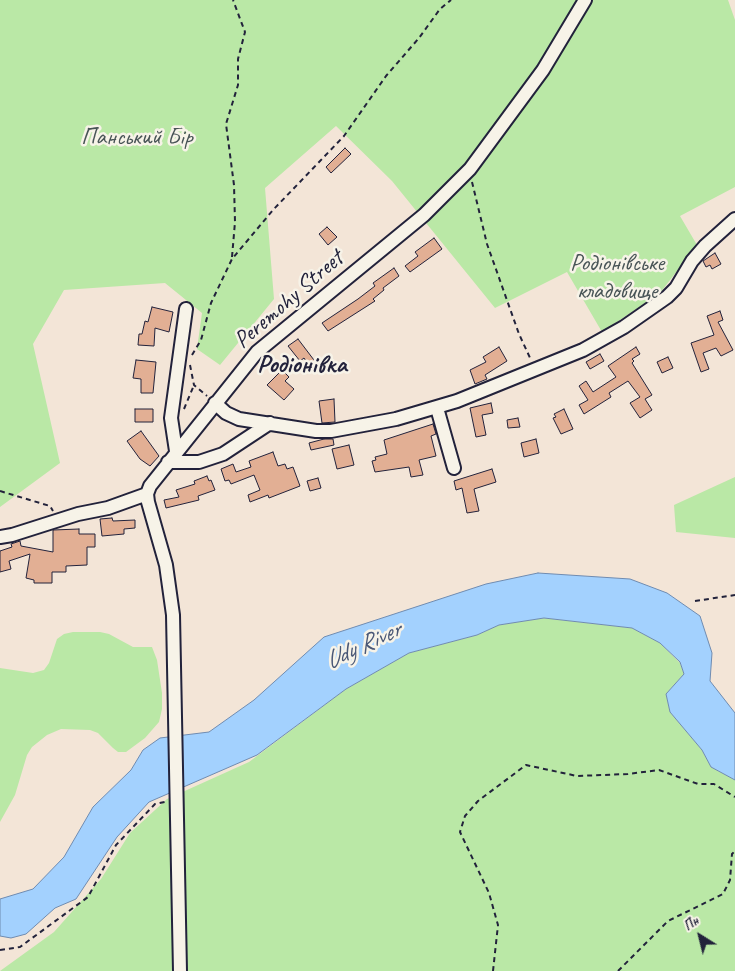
<!DOCTYPE html>
<html>
<head>
<meta charset="utf-8">
<style>
	body { margin:0 }
	#map { position:relative; width:735px; height:971px; overflow:hidden; background:#f3e5d7; font-family:Caveat,sans-serif }
	canvas { display:block }
	.north { position:absolute; left:675px; top:911px; width:50px; height:50px; -webkit-text-stroke:4px #f7f3e8; paint-order:stroke; rotate:324deg; font-size:14px; font-weight:700; line-height:20px; text-align:center; color:#22223b }
	.north::after { content:''; display:block; margin:auto; width:18px; height:22px; background:#22223b; clip-path:polygon(50% 0,100% 100%,50% 72%,0 100%) }
</style>
</head>
<body>
<div id="map">
<canvas width="735" height="971"></canvas>
<div class="north">Пн</div>
</div>
<script>
const ctx = document.querySelector('canvas').getContext('2d');
ctx.lineJoin = 'round';
function paint(path, color) { ctx.fillStyle = color; ctx.fill(path, 'evenodd'); }
const shape = rows => new Path2D(rows.map(r => 'M' + r).join(''));
function strokePath(path, color, width, dash) { ctx.strokeStyle = color; ctx.lineWidth = width; ctx.lineCap = dash ? 'butt' : 'round'; ctx.setLineDash(dash || []); ctx.stroke(path); }
function drawText(font, color, halo, rows, align = 'center') {
  ctx.font = font + ' Caveat,sans-serif'; ctx.lineWidth = 5; ctx.setLineDash([]); ctx.textBaseline = 'middle'; ctx.strokeStyle = halo; ctx.fillStyle = color; for (const [text, x, y, turn = 0] of rows) {
    ctx.save(); ctx.translate(x, y); ctx.rotate((+turn || 0) * Math.PI / 180); ctx.textAlign = isNaN(turn) ? turn : align; if (halo) ctx.strokeText(text, 0, 0); ctx.fillText(text, 0, 0); ctx.restore();
  }
}
const green = shape([
	[0,0,728,0,735,20,735,187,680,216,697,245,660,293,602,332,567,272,495,308,392,181,336,126,265,188,274,299,220,365,197,349,202,313,165,283,64,290,33,344,60,463,0,507],
	[735,477,735,538,676,532,674,505],
	[544,618,632,628,660,643,680,663,684,674,666,694,670,712,702,750,711,767,735,780,735,971,0,971,54,932,101,879,130,833,167,799,249,762,346,689,409,653,477,635,499,625],
	[73,632,100,632,109,634,133,647,152,647,157,660,162,693,162,709,159,722,145,738,126,752,118,752,113,748,98,733,90,730,61,729,47,735,32,747,27,755,15,795,0,822,0,668,33,673,44,670,49,663,57,639,64,634]
]);
const water = shape([
	[538,573,630,579,667,593,700,616,712,653,710,681,735,713,735,780,711,767,702,750,670,712,666,694,684,674,680,662,660,643,632,628,544,618,499,625,477,635,409,653,346,689,257,755,149,802,117,837,76,899,55,908,26,934,11,938,0,936,0,899,33,889,64,857,93,807,131,770,143,750,160,738,209,732,254,700,324,637,486,584,538,573]
]);
const building = shape([
	[345,148,351,154,331,173,326,167,345,148],
	[327,227,337,237,328,245,319,234,327,227],
	[434,238,442,249,410,272,405,266,418,256,415,252,434,238],
	[715,253,721,264,712,269,710,265,706,267,703,261,715,253],
	[394,268,399,276,383,288,384,290,373,299,375,301,328,331,322,323,358,299,375,286,373,283,394,268],
	[152,307,173,312,169,332,155,328,154,346,138,345,139,334,142,334,145,321,148,322,152,307],
	[720,311,723,320,718,322,733,350,721,356,716,348,703,353,709,369,701,372,691,343,714,335,707,316,720,311],
	[298,339,317,364,311,368,304,358,300,361,288,346,298,339],
	[499,347,507,361,485,375,487,379,475,384,470,370,486,362,483,357,499,347],
	[636,347,640,354,632,359,634,361,632,363,652,395,645,399,652,410,640,418,630,403,640,397,628,381,609,393,611,397,584,414,579,405,588,400,579,386,586,381,593,392,616,377,608,366,636,347],
	[600,354,604,361,590,369,586,362,600,354],
	[668,357,673,368,662,373,657,362,668,357],
	[136,360,156,362,153,393,141,393,141,379,133,378,136,360],
	[282,370,289,377,285,381,294,389,284,400,267,385,282,370],
	[334,399,335,422,322,423,319,401,334,399],
	[491,403,493,413,482,415,486,435,476,437,470,408,491,403],
	[135,409,153,409,153,422,135,422,135,409],
	[564,409,573,429,561,434,553,418,556,417,554,414,564,409],
	[518,418,520,427,508,428,507,420,518,418],
	[433,424,436,434,431,436,436,456,419,460,423,475,411,477,409,467,375,472,372,461,376,460,375,457,387,454,384,440,433,424],
	[141,431,159,456,150,466,140,459,127,441,141,431],
	[324,439,333,439,334,445,311,450,309,443,324,439],
	[536,439,539,453,524,457,521,443,536,439],
	[349,445,354,465,337,469,332,449,349,445],
	[273,452,278,466,285,464,287,469,293,467,300,486,269,498,268,495,250,502,248,495,260,490,254,475,231,484,229,480,225,481,221,469,233,464,236,472,251,467,249,461,273,452],
	[492,469,496,482,474,489,479,511,467,513,462,488,456,490,454,481,492,469],
	[207,476,209,481,211,480,215,490,198,496,199,500,166,508,164,500,179,497,176,490,195,484,194,481,207,476],
	[318,478,321,488,310,491,307,481,318,478],
	[112,518,113,521,135,520,135,528,124,529,124,534,102,536,100,519,112,518],
	[79,529,79,534,95,534,95,547,87,547,87,565,66,566,66,572,52,572,52,583,34,583,34,580,26,578,30,554,9,561,11,569,0,572,0,551,12,547,11,544,20,541,21,546,53,552,53,530,79,529]
]);
const path = shape([
	[472,182,487,244,519,334,531,360],
	[232,257,235,222,234,185,226,124,238,85,238,59,245,32,233,0],
	[192,355,201,340,211,303,232,259,273,210,344,136,386,76,419,38,440,9,451,0],
	[190,365,194,385,207,396],
	[184,409,194,385],
	[0,491,50,506,53,511],
	[695,601,735,595],
	[0,950,20,947,88,897,116,845,155,804,165,802],
	[493,971,498,925,489,893,460,832,465,816,478,801,526,765,577,776,628,774,659,770,698,784,714,784,735,797],
	[618,971,668,921,723,894,730,880,732,854,735,851]
]);
const minor = shape([
	[215,403,226,413,239,419,316,431,331,431,396,419,457,401,583,350,624,327,667,297,676,288,692,261,705,246,735,219],
	[437,408,454,468],
	[176,451,171,418,186,309],
	[168,462,199,462,223,454,270,423],
	[0,537,12,535,78,514,108,508,147,494],
	[180,971,173,615,166,565,148,502,147,494,150,486,257,352,424,215,470,169,543,70,585,0]
]);
const parkNames = [
	["Панський Бір",137,138],
	["Родіонівське",617,264],
	["кладовище",617,292]
];
const streetNames = [
	["Peremohy Street",289,300,-41]
];
const neighbourhoodNames = [
	["Родіонівка",302,365]
];
const waterNames = [
	["Udy River",363,646,-25]
];
paint(green, '#bae8a6');
paint(water, '#a3d1fe');
strokePath(water, '#6f8bb0', 1);
paint(building, '#e2af94');
strokePath(building, '#22223b', 1);
strokePath(minor, '#22223b', 16);
strokePath(path, '#22223b', 2, [5, 4]);
strokePath(minor, '#f7f3e8', 12);
drawText('24px', '#485456', '#f7f3e8', parkNames);
drawText('24px', '#22223b', '#f7f3e8', streetNames);
drawText('bold 25px', '#22223b', '#f7f3e8', neighbourhoodNames);
drawText('italic 25px', '#495776', '#f7f3e8', waterNames);
</script>
</body>
</html>
